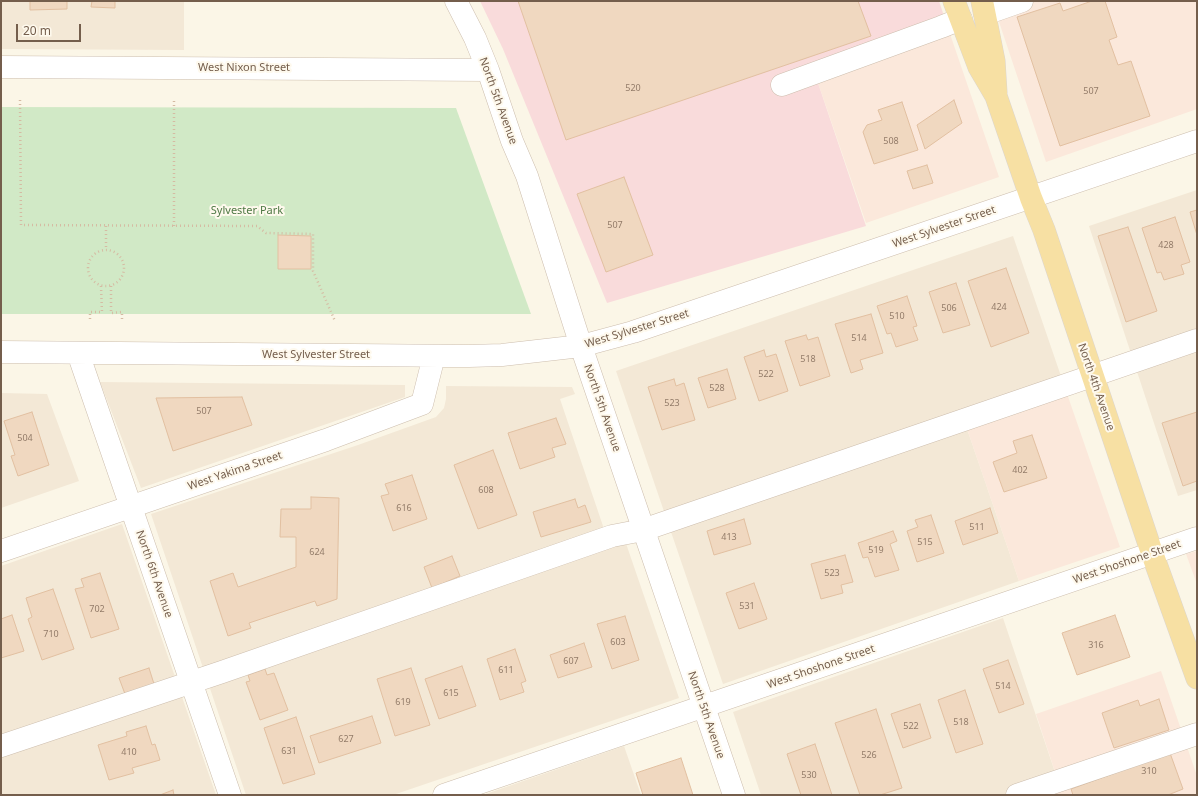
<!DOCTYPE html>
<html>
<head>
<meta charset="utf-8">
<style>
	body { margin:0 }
	#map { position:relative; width:1198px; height:796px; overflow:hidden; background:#fbf6e7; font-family:"Noto Sans",sans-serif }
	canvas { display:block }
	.frame { position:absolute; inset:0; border:2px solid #745e4c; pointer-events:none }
	.scale { position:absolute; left:16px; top:24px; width:65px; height:18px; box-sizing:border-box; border:2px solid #745e4c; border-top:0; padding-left:5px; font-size:12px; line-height:14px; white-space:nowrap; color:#745e4c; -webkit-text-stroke:3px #fef9ed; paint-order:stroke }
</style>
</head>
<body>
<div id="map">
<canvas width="1198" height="796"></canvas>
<div class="frame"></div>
<div class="scale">20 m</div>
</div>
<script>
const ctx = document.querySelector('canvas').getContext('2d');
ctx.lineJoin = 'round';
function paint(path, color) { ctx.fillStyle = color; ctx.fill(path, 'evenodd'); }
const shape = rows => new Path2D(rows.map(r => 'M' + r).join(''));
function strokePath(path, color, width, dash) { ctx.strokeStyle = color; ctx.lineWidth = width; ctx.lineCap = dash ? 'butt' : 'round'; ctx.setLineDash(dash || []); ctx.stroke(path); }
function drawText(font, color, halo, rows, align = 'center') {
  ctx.font = font + ' "Noto Sans",sans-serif'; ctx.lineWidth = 4; ctx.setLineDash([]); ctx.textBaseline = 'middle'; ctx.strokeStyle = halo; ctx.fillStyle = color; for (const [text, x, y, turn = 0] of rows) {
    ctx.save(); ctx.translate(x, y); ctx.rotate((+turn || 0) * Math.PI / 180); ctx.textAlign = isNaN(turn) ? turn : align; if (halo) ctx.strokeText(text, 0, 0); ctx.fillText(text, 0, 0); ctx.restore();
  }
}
const residential = shape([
	[1,1,184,1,184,50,1,49],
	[1197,190,1197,490,1178,496,1089,226],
	[1013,236,1064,385,964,420,1019,581,723,684,616,371],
	[100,382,405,385,405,397,141,488],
	[446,386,572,387,575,394,560,399,604,529,619,523,679,698,393,795,246,795,151,514,358,445,436,417,444,408,446,399],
	[1,393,47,394,79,481,1,508],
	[122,524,216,795,1,795,1,566],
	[1003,618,1058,781,1016,795,761,795,733,712],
	[624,746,641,795,483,795]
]);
const commercial = shape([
	[992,1,1197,1,1197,109,1046,162],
	[949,31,999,177,866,223,816,77],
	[1064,385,1120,547,1019,581,964,420],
	[1197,551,1197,584,1186,554],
	[1161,671,1197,776,1197,795,1016,795,1058,781,1036,714]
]);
const medical = shape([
	[480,1,939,1,949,31,816,77,866,226,607,303,503,49]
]);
const green = shape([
	[1,107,456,108,531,314,1,314]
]);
const building = shape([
	[30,1,67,1,67,9,30,10,30,1],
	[92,1,115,1,115,8,91,7,92,1],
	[518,1,858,1,871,36,566,140,518,1],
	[1092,1,1105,1,1117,37,1109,40,1118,65,1131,61,1150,116,1060,146,1017,17,1060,3,1063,11,1092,1],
	[954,100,962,123,925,149,917,125,954,100],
	[902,102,918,150,874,164,863,132,867,125,882,120,878,110,902,102],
	[927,165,933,183,913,189,907,171,927,165],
	[624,177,653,255,606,272,577,194,624,177],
	[1197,210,1197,235,1190,212,1197,210],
	[1175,217,1190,262,1181,265,1184,274,1164,280,1161,272,1157,273,1142,228,1175,217],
	[1128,227,1157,311,1126,322,1098,236,1128,227],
	[278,235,311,236,311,269,278,269,278,235],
	[1006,268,1029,333,991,347,968,281,1006,268],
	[956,283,970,325,943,333,929,292,956,283],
	[907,296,917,326,913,327,918,340,896,347,891,333,887,334,877,306,907,296],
	[871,314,883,353,860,360,863,369,851,373,835,324,871,314],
	[806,335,808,340,818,337,830,376,800,386,785,341,806,335],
	[764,350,766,357,776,354,788,391,759,401,744,357,764,350],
	[727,369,736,399,708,408,698,378,727,369],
	[674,379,676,386,684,383,695,420,662,430,648,387,674,379],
	[242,397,252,425,173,451,156,398,242,397],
	[32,412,49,465,18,476,11,456,15,455,4,421,32,412],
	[1197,412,1197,481,1183,486,1162,423,1197,412],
	[556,418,566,444,552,448,555,457,520,469,508,433,556,418],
	[1032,435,1047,478,1004,492,993,462,1017,453,1013,441,1032,435],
	[493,450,517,515,478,529,454,465,493,450],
	[412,475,427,519,393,531,381,496,389,494,385,484,412,475],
	[311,497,339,498,337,599,317,606,315,601,249,623,251,628,228,636,210,581,233,573,238,587,296,567,296,537,280,537,281,509,311,509,311,497],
	[575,499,578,508,585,505,591,522,541,537,533,512,575,499],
	[990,508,998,533,963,545,955,521,990,508],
	[931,515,944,553,917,562,907,531,918,527,915,520,931,515],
	[744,519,751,544,714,555,707,531,744,519],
	[893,531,897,541,890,544,899,570,875,577,868,557,863,558,858,543,893,531],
	[845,555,853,582,841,585,843,593,821,599,811,564,845,555],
	[452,556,460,576,432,588,424,567,452,556],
	[100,573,119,629,91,638,75,589,84,587,81,579,100,573],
	[754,583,767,619,739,629,726,593,754,583],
	[53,589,74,649,42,660,28,619,32,617,26,598,53,589],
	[12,615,24,651,1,658,1,619,12,615],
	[1115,615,1130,657,1077,675,1062,633,1115,615],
	[625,616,639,660,612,669,597,624,625,616],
	[584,643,592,667,558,678,550,655,584,643],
	[515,649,526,681,521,683,524,692,500,700,487,659,515,649],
	[1008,660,1024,704,999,713,983,669,1008,660],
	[462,666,476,706,439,719,425,679,462,666],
	[149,668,154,684,125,694,119,678,149,668],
	[411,668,430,725,395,736,377,679,411,668],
	[265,669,267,675,274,673,288,710,260,720,246,682,250,681,248,675,265,669],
	[965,690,983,744,956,753,938,700,965,690],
	[1159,699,1169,730,1114,748,1102,713,1138,700,1140,706,1159,699],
	[920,704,931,738,903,748,891,714,920,704],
	[876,709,902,788,880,795,860,795,835,723,876,709],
	[372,716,381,743,319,763,310,736,372,716],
	[296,717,315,774,283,784,264,728,296,717],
	[146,726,152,745,155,744,160,760,132,768,134,773,109,780,98,745,127,736,126,732,146,726],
	[815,744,832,795,801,795,787,754,815,744],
	[1170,753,1183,789,1168,795,1073,795,1071,789,1170,753],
	[681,758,693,795,643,795,636,773,681,758],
	[173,790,174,795,160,795,173,790]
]);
const path = shape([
	[20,100,21,225,257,226,266,233,313,234,313,271,335,321],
	[106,226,106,250],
	[174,226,174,101],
	'88 268a18 18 0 1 1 36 0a18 18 0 1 1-36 0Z',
	[111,286,111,313,122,312,122,319],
	[90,319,90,312,102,312,101,286]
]);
const minor = shape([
	[456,1,475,38,488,70,512,141,527,176,581,346,734,795],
	[985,14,1022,1],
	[1,67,488,70],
	[782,85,941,27,961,19],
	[1,352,469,356,502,355,581,346,633,332,1197,141],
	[78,353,230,795],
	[1,551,326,440,422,404,434,356],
	[1,746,222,672,612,536,643,530,1197,340],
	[444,795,1197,538],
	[1017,795,1197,734]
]);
const major = shape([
	[954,1,979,67,996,96,1031,198,1044,230,1152,553,1197,678],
	[982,1,994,61,996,93]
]);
const numberNames = [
	["520",633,88],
	["507",1091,91],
	["508",891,141],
	["507",615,225],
	["428",1166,245],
	["424",999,307],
	["506",949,308],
	["510",897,316],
	["514",859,338],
	["518",808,359],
	["522",766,374],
	["528",717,388],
	["523",672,403],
	["507",204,411],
	["504",25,438],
	["402",1020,470],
	["608",486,490],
	["616",404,508],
	["511",977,527],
	["413",729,537],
	["515",925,542],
	["519",876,550],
	["624",317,552],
	["523",832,573],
	["531",747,606],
	["702",97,609],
	["710",51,634],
	["603",618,642],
	["316",1096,645],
	["607",571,661],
	["611",506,670],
	["514",1003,686],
	["615",451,693],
	["619",403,702],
	["518",961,722],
	["522",911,726],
	["627",346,739],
	["631",289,751],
	["410",129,752],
	["526",869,755],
	["310",1149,771],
	["530",809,775]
];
const streetNames = [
	["West Nixon Street",244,68],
	["North 5th Avenue",498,101,70],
	["West Sylvester Street",944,227,-19],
	["West Sylvester Street",637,329,-17],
	["West Sylvester Street",316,355],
	["North 4th Avenue",1096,387,71],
	["North 5th Avenue",602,408,71],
	["West Yakima Street",235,471,-19],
	["West Shoshone Street",1127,562,-19],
	["North 6th Avenue",154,574,71],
	["West Shoshone Street",821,667,-19],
	["North 5th Avenue",706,715,71]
];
const parkNames = [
	["Sylvester Park",247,211]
];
paint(residential, '#f3e8d6');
paint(commercial, '#fbe8db');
paint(medical, '#f9dbdb');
paint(green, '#d1e9c6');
paint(building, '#f0d8c0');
strokePath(building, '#e2c0a1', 1);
strokePath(minor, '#cdbeae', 23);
strokePath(major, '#dbd5d0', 23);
strokePath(path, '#d5bba3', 2.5, [1, 3]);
strokePath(minor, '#fff', 22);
strokePath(major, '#f7e0a3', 22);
drawText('9px', '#937c69', null, numberNames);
drawText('11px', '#745e4c', '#fef9ed', streetNames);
drawText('11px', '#4f7945', '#fef9ed', parkNames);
</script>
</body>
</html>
